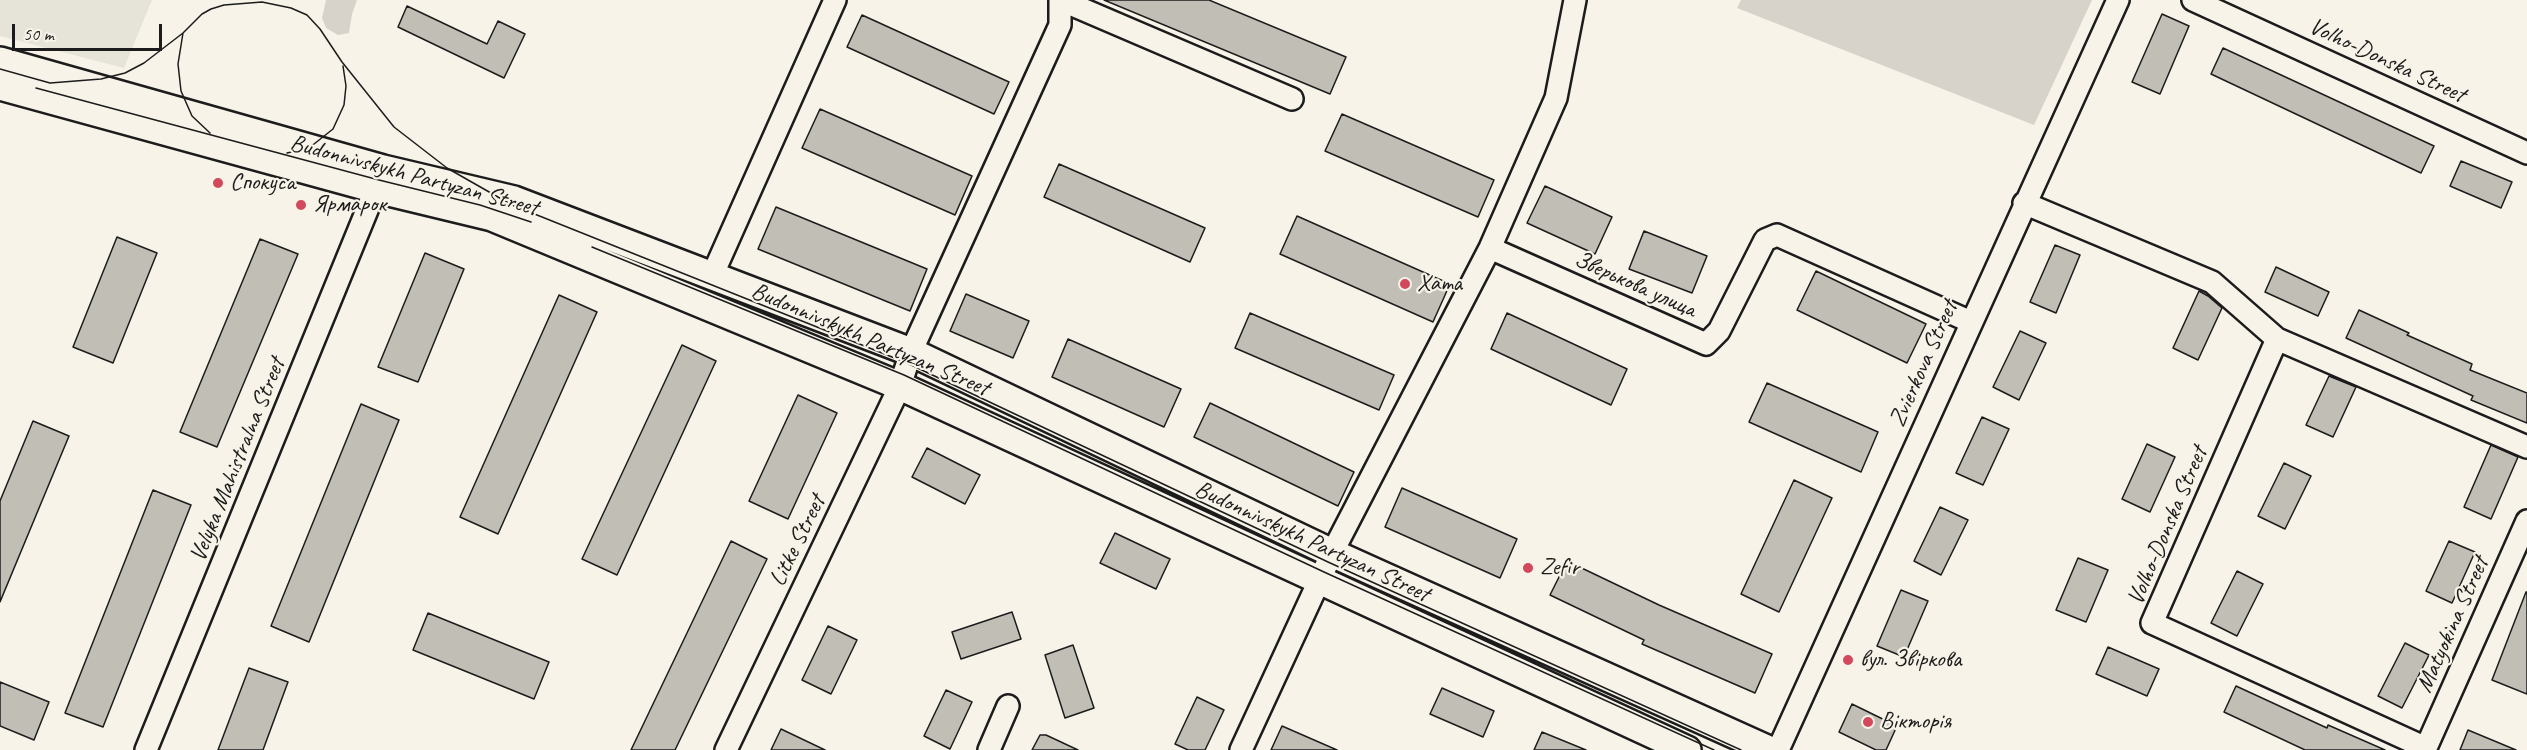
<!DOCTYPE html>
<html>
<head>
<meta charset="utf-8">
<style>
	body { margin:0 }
	#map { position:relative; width:2527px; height:750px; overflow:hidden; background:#f7f3e8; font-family:Caveat,sans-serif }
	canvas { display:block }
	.scale { position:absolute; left:12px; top:24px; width:150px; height:27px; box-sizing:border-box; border:3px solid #1c1c1c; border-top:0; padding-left:8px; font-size:18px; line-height:21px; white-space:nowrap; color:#1c1c1c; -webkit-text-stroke:4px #f7f3e8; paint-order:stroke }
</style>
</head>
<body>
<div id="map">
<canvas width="2527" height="750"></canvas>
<div class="scale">50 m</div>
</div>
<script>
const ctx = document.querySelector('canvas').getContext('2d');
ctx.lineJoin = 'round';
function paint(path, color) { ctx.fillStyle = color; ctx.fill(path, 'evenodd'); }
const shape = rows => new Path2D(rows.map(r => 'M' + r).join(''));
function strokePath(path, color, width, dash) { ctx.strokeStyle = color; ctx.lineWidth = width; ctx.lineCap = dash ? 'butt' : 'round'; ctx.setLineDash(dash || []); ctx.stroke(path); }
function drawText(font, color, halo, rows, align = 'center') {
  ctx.font = font + ' Caveat,sans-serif'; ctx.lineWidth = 4.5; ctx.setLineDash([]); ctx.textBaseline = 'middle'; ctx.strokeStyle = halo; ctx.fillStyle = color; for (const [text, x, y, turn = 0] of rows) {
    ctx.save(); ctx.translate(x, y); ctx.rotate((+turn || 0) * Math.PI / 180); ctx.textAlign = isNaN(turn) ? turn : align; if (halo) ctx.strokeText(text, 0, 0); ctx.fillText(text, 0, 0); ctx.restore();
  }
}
const built = shape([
	[0,0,152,0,124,68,0,36]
]);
const green = shape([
	[326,0,357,0,352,14,349,33,338,35,326,28,322,18],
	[1741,0,2092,0,2034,125,1737,8]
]);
const building = shape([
	[1104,0,1209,0,1346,57,1330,94,1104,0],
	[407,6,487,44,498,21,525,34,504,78,398,27,407,6],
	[2162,14,2189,26,2160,94,2132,82,2162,14],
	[862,15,1009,82,994,114,847,47,862,15],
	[2223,48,2434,146,2421,173,2211,74,2223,48],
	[820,109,972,176,955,215,802,148,820,109],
	[1342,114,1494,180,1478,217,1325,151,1342,114],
	[2461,161,2512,182,2501,208,2450,186,2461,161],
	[1059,164,1205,228,1190,262,1044,197,1059,164],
	[1545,186,1612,217,1595,254,1527,223,1545,186],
	[776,207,927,269,910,311,758,249,776,207],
	[1297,216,1450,284,1433,322,1280,254,1297,216],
	[1644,231,1707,256,1692,293,1629,269,1644,231],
	[117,237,157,253,113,363,73,347,117,237],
	[260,239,298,254,217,447,180,432,260,239],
	[2055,245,2080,255,2056,313,2030,302,2055,245],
	[425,253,464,269,418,382,378,367,425,253],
	[2276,267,2329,292,2318,316,2265,292,2276,267],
	[1816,271,1926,324,1907,363,1797,310,1816,271],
	[2199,291,2208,296,2222,308,2198,360,2173,348,2199,291],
	[966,294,1029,321,1013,358,950,331,966,294],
	[559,295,597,312,498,534,460,517,559,295],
	[2359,310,2409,333,2407,335,2472,364,2470,370,2527,393,2527,423,2471,400,2473,396,2346,338,2359,310],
	[1250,313,1394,375,1379,410,1235,348,1250,313],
	[1507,313,1627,369,1611,405,1491,349,1507,313],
	[2020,331,2046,343,2019,400,1993,387,2020,331],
	[1068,339,1181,389,1164,427,1052,377,1068,339],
	[682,345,716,361,617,575,582,559,682,345],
	[2329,376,2356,387,2333,437,2306,425,2329,376],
	[1767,383,1878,432,1861,472,1749,422,1767,383],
	[798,395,837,413,788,519,749,501,798,395],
	[1210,403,1354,472,1338,506,1194,437,1210,403],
	[361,404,399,420,309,642,271,626,361,404],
	[1982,417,2009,429,1983,485,1956,473,1982,417],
	[33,421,69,436,0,602,0,501,33,421],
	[2147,444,2175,457,2150,512,2122,499,2147,444],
	[2491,445,2518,457,2491,519,2464,507,2491,445],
	[927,448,980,475,965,504,912,477,927,448],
	[2284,463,2311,476,2285,529,2258,516,2284,463],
	[1794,480,1832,498,1779,612,1741,594,1794,480],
	[1402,488,1517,539,1500,578,1385,527,1402,488],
	[153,490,191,505,103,727,65,713,153,490],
	[1940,507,1968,520,1941,575,1914,561,1940,507],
	[1115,533,1170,559,1156,589,1100,563,1115,533],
	[731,541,767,559,675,750,631,750,731,541],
	[2449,541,2475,552,2452,603,2426,591,2449,541],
	[2078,558,2108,570,2086,622,2056,610,2078,558],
	[1567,561,1659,605,1772,654,1755,693,1642,644,1644,640,1550,595,1567,561],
	[2237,571,2263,584,2237,636,2211,623,2237,571],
	[1901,590,1928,601,1904,657,1877,646,1901,590],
	[2526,592,2527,592,2527,694,2492,680,2526,592],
	[1012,612,1021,639,961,659,952,632,1012,612],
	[428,613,549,662,534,699,413,650,428,613],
	[828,626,857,640,831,694,802,680,828,626],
	[2405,643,2429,655,2402,708,2378,696,2405,643],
	[1073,645,1094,708,1065,718,1045,655,1073,645],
	[2108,647,2159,669,2147,696,2096,674,2108,647],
	[249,668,288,682,263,750,218,750,249,668],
	[0,682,49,702,34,740,0,726,0,682],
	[2236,686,2327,728,2328,725,2385,750,2305,750,2224,712,2236,686],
	[1442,688,1494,711,1483,737,1430,714,1442,688],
	[946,690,972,702,950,749,924,736,946,690],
	[1197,697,1224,710,1205,750,1188,750,1175,744,1197,697],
	[1852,704,1897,726,1886,750,1876,750,1839,732,1852,704],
	[1282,726,1337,750,1271,750,1282,726],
	[781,729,825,750,771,750,781,729],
	[2468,730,2516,750,2460,750,2468,730],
	[1542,732,1586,750,1534,750,1542,732],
	[1040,735,1046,735,1078,750,1032,750,1040,735]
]);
const minor = shape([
	[1061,0,1292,99],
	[2193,0,2527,153],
	[2024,203,2212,282,2277,339,2527,447],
	[1490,248,1706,344,1719,331,1765,240,1777,235,1971,322],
	[712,276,835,0],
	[2277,339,2152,623,2426,748],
	[146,750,381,176],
	[726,750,900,386,911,352,1060,25,1060,0],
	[989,750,1008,706],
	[1241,750,1332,553,1490,248,1556,98,1575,0],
	[1778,750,2118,0],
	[2425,750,2527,521]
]);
const major = shape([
	[0,61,383,169,514,200,911,352,1332,553,1769,750],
	[0,86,376,189,492,217,900,386,1687,750]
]);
const tram = shape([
	[183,33,178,64,181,91,192,116,210,133],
	[0,69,50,83,101,79,125,73,144,63,183,33,202,14,211,9,224,5,262,2,291,8,307,15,320,29,342,62,394,127,447,168,512,205,907,363,1328,562,1741,750],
	[36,88,379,180,480,205,531,222],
	[287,153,309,148,333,129,344,105,346,86,343,66],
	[592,247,904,375,1324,572,1714,750]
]);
const markers = [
	[218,183,6,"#d1495b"],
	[301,205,6,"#d1495b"],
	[1405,284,6,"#d1495b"],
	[1528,568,6,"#d1495b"],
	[1848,660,6,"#d1495b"],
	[1868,722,6,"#d1495b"]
];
const streetNames = [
	["Volho-Donska Street",2387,61,25],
	["Budonnivskykh Partyzan Street",414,176,15],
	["Зверькова улица",1635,285,24],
	["Budonnivskykh Partyzan Street",870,340,23],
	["Zvierkova Street",1924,364,-66],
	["Velyka Mahistralna Street",238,460,-68],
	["Volho-Donska Street",2168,526,-67],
	["Litke Street",798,541,-64],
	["Budonnivskykh Partyzan Street",1312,542,25],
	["Matyokina Street",2453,625,-66]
];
const poiNames = [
	["Спокуса",230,183],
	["Ярмарок",313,205],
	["Хата",1417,284],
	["Zefir",1540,568],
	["вул. Звіркова",1860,660],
	["Вікторія",1880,722]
];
paint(built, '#e6e3d9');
paint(green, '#d7d3cb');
paint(building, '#c0beb5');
strokePath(building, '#1c1c1c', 1.5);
strokePath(minor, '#1c1c1c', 26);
strokePath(major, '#1c1c1c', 32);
strokePath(minor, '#f7f3e8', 21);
strokePath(major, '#f7f3e8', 27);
strokePath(tram, '#1c1c1c', 1.5);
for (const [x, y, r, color] of markers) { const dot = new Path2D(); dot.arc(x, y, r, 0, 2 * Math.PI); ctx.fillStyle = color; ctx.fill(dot); strokePath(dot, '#f7f3e8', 2); }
drawText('24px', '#1c1c1c', '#f7f3e8', streetNames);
drawText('24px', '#1c1c1c', '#f7f3e8', poiNames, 'left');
</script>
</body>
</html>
